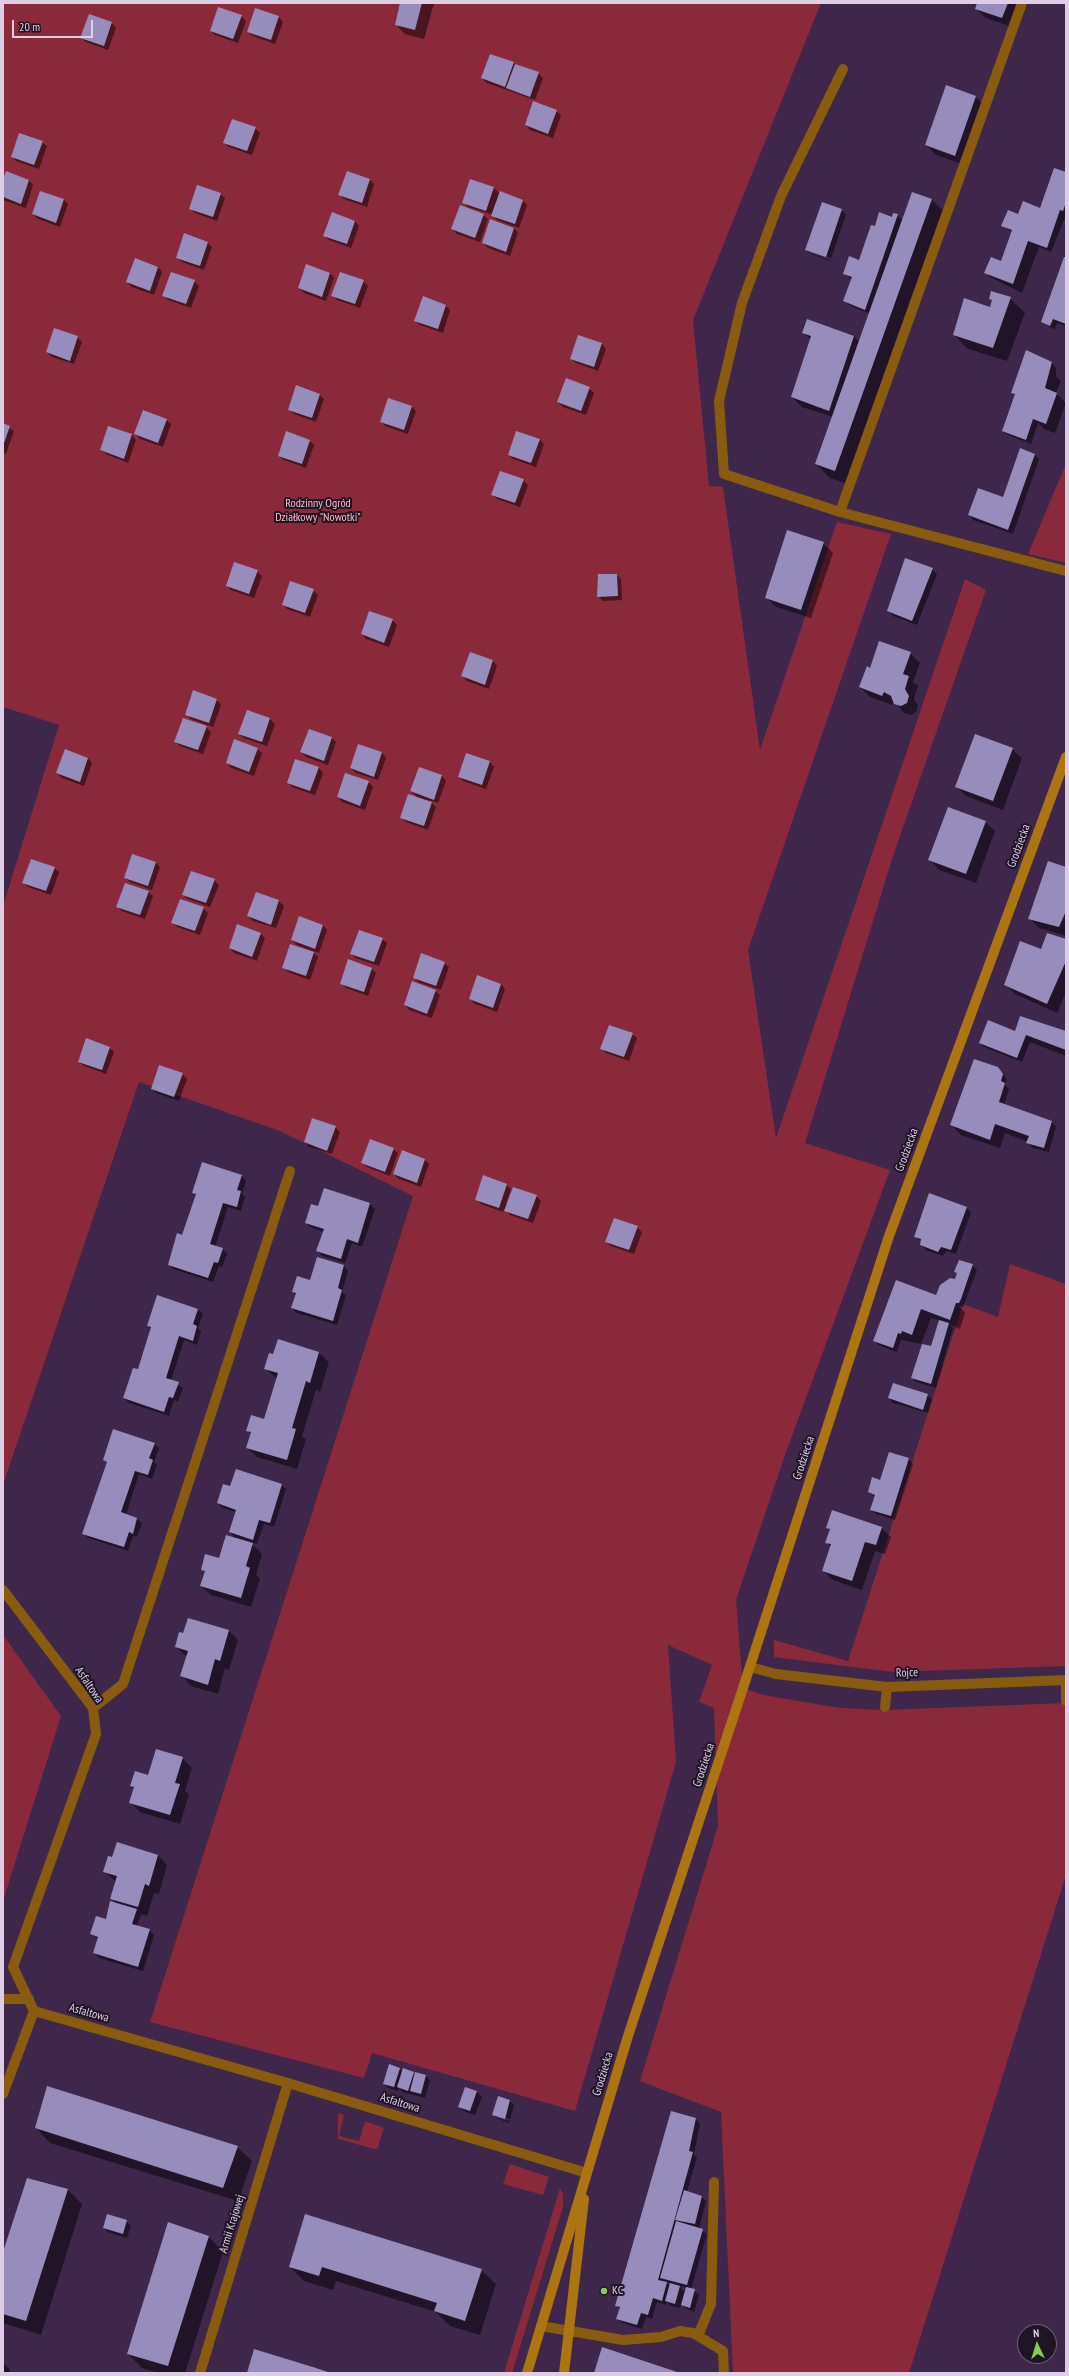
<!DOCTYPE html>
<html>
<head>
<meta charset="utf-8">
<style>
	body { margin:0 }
	#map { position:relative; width:1069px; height:2376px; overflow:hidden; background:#3f274b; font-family:"PT Sans Narrow",sans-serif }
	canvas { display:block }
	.frame { position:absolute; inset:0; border:4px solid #ddcee5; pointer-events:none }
	.north { position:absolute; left:1017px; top:2324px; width:40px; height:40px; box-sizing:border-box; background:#201525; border:1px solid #6c5f72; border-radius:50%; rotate:356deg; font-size:11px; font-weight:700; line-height:16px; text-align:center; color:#ddcee5 }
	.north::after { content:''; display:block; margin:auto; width:14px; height:18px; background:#86cf4c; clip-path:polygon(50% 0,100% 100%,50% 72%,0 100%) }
	.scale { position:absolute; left:12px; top:20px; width:81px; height:18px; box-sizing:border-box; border:2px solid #ddcee5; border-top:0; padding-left:5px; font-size:12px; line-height:14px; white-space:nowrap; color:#ddcee5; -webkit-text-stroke:3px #201525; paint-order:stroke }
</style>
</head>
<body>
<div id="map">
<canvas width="1069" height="2376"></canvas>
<div class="frame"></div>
<div class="north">N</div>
<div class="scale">20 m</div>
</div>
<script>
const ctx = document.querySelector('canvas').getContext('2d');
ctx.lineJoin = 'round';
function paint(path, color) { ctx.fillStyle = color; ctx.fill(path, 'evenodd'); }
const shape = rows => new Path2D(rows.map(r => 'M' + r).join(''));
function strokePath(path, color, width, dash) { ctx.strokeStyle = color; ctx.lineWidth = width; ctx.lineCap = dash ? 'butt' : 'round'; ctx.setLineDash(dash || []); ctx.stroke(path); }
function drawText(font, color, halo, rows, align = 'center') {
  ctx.font = font + ' "PT Sans Narrow",sans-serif'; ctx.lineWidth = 4; ctx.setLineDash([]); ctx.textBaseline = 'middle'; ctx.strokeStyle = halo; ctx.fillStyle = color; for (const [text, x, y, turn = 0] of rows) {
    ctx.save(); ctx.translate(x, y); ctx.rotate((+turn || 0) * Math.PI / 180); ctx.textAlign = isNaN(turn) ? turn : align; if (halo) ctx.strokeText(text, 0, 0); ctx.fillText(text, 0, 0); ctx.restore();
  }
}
const green = shape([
	[3,3,821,3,693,320,709,486,723,487,760,750,837,522,891,534,748,950,776,1138,965,579,986,590,892,859,805,1143,890,1170,785,1455,736,1600,743,1688,763,1695,840,1708,884,1710,1066,1703,1066,1875,909,2373,733,2373,721,2112,640,2081,718,1826,714,1708,699,1702,712,1665,668,1645,676,1762,575,2111,372,2053,364,2078,150,2022,413,1196,280,1131,139,1082,3,1485,3,906,59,725,3,707],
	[1066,464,1066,563,1028,554],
	[1010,1264,1066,1284,1066,1666,893,1672,774,1657,774,1640,848,1661,963,1304,998,1317],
	[3,1635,61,1716,3,1901],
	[338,2113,344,2115,339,2136,359,2141,365,2121,384,2128,378,2147,380,2148,374,2149,339,2139,338,2138],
	[510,2164,549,2177,543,2195,503,2184],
	[560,2188,563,2194,563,2207,512,2373,504,2373]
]);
const shadow = shape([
	[401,3,434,3,424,39,405,34,396,25],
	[978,3,1020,3,1012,27,986,18,976,9],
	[89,15,112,23,116,28,108,50,86,42,81,38],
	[241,16,246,21,238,43,215,35,211,31],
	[279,17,283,22,275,44,253,36,248,32],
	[513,63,538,73,543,78,535,100,487,83,482,78],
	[976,97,985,106,965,165,936,155,926,145],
	[556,111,561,115,553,138,530,130,526,125],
	[255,128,260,133,252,155,229,147,224,143],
	[42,142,47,146,39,169,16,161,12,157],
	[347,172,370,180,374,184,367,207,344,199,339,194],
	[1066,173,1066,215,1051,252,1039,247,1022,293,990,277,986,273,1002,263,1012,232,1003,226,1019,215,1041,209],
	[29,180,33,185,26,208,3,200,3,182],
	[471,180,494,188,500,194,523,201,527,205,519,228,497,220,491,214,468,207,463,202],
	[220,194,225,198,217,221,195,213,190,208],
	[64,200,68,204,60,227,38,219,33,214],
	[932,200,946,214,850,485,830,478,816,464,833,417,802,407,792,397,811,340,803,333,854,336,859,342,870,314,849,305,845,301,853,280,844,274,859,261,875,228,893,218,894,214,903,220],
	[841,210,846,215,830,261,811,254,806,250],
	[810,251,831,258,830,260,810,253],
	[483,215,488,219,480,242,457,234,452,229],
	[355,221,359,226,351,248,329,240,324,236],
	[514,228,518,233,510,256,488,248,483,243],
	[208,243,212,247,204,270,182,262,177,257],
	[1066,259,1066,326,1057,323,1055,330,1042,322],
	[158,267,162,272,154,295,132,287,127,282],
	[330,273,334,278,326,301,304,293,299,288],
	[194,281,199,286,191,308,168,300,164,296],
	[363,281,368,286,360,308,337,300,333,296],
	[423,298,446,306,450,310,443,333,420,325,415,320],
	[990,298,1010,298,1025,313,1007,361,968,349,954,335,991,308,993,301],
	[77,337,82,342,74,364,52,357,47,352],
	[602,344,606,349,598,371,576,363,571,359],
	[1052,363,1056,368,1056,376,1061,381,1056,393,1066,403,1055,433,1044,429,1038,423,1031,444,1008,435,1003,431,1016,396,1012,392],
	[589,388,594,393,586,415,563,407,558,402],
	[320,395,324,399,316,422,294,414,289,409],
	[412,407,416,411,408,434,385,426,381,421],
	[166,420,171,424,163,447,140,439,136,434],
	[3,424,14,431,6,454,3,453],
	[109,427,132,435,136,440,128,463,106,454,101,450],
	[540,440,544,444,536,467,513,459,509,455],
	[310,441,314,445,306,468,284,460,279,455],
	[1035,455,1039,459,1013,534,973,520,969,515,1003,498],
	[523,480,528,485,520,507,497,499,492,495],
	[823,543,833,553,811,618,776,607,767,598],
	[932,569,937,574,917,625,893,616,888,611],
	[257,571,262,576,254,598,231,590,227,586],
	[617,575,621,579,622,600,603,601,598,596],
	[313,590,318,595,310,617,287,609,283,604],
	[392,620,397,625,389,647,366,639,362,634],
	[470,653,493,661,497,666,489,689,467,681,462,676],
	[910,653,920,663,913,682,918,686,914,699,918,706,916,712,911,715,904,713,894,700,892,705,870,697,860,687,871,669],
	[194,692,217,700,221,705,213,727,191,719,186,714],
	[247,711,270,719,275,724,267,746,244,738,239,734],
	[206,727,211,732,203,754,180,746,176,742],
	[309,730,332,738,336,742,328,765,306,757,301,752],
	[359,745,382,753,386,758,378,780,356,773,351,768],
	[257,749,262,753,254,776,231,768,227,763],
	[1012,749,1022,758,1003,810,966,796,957,787],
	[467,754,490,762,494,767,486,789,463,781,459,777],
	[88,758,92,763,84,786,62,778,57,773],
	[296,760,319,768,323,773,315,795,292,787,288,782],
	[419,768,442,776,446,781,438,803,429,800,436,807,428,830,406,822,401,817,418,798,411,791],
	[368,782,373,787,365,810,342,802,338,797],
	[985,822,995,831,976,883,939,870,930,860],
	[156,863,160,867,152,890,130,882,125,878],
	[54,868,59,872,51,895,28,887,23,882],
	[1066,868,1066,936,1039,928,1029,918],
	[214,880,219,885,210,907,188,899,183,895],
	[148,892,153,896,145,919,122,911,118,907],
	[256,893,279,901,284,906,276,928,253,921,248,916],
	[203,908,208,913,200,935,177,927,173,923],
	[323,925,327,930,319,953,297,945,292,940],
	[261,934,265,938,257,961,234,953,230,948],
	[382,939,387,943,379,966,356,958,352,954],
	[1066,940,1066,962,1064,961,1066,963,1066,992,1057,1013,1015,994,1006,985],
	[314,953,318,957,310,980,288,972,283,967],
	[444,963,449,967,441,990,418,982,414,977],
	[372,969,376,973,368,996,346,988,341,983],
	[501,984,505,989,497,1012,475,1004,470,999],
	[435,991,440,995,432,1018,409,1010,405,1005],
	[1015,1032,1066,1032,1066,1056,1030,1042,1022,1062,984,1047,980,1043],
	[632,1034,637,1038,629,1061,606,1053,601,1048],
	[109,1048,114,1052,106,1074,84,1066,79,1062],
	[998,1068,1007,1079,1005,1085,1009,1089,1004,1105,1052,1122,1056,1127,1049,1152,1032,1148,1028,1142,1005,1133,1000,1148,961,1135,951,1125],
	[182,1074,187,1079,179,1101,156,1093,152,1088],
	[335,1127,340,1132,332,1154,309,1147,305,1142],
	[393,1149,398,1153,390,1176,367,1167,362,1163],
	[425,1160,429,1164,421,1187,399,1179,394,1174],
	[202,1163,242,1176,246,1181,242,1194,245,1197,241,1211,228,1207,215,1247,222,1249,227,1254,222,1267,219,1266,213,1282,173,1269,169,1264,182,1236,196,1196,193,1192],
	[506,1185,511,1189,506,1203,536,1196,541,1201,533,1223,510,1215,504,1209,503,1212,481,1204,476,1199],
	[324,1190,370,1204,375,1209,362,1247,352,1243,345,1263,322,1256,318,1251,324,1232,310,1227,306,1223,319,1207],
	[966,1208,971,1212,956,1254,946,1251,943,1256,926,1250,921,1245,922,1242,915,1237],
	[637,1227,642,1232,634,1254,611,1246,606,1242],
	[317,1258,344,1266,348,1271,342,1292,346,1295,337,1325,297,1313,292,1308,296,1295,293,1292,311,1282],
	[972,1265,977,1270,963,1307,958,1305,965,1313,960,1329,950,1325,953,1328,936,1388,916,1382,912,1378,932,1348,940,1321,931,1318,921,1344,901,1340,897,1352,878,1345,874,1340,897,1281,941,1298,955,1280],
	[158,1296,198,1310,203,1314,198,1328,201,1331,197,1345,184,1340,171,1381,183,1388,178,1402,174,1400,169,1416,129,1403,124,1398,138,1371,152,1329,148,1326],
	[279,1340,319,1353,329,1362,320,1392,316,1390,302,1436,306,1439,297,1469,257,1457,247,1448,251,1434,248,1430,265,1421,277,1379,266,1369,274,1356],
	[927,1395,932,1399,928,1413,893,1403,889,1398],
	[154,1444,159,1448,154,1462,157,1465,152,1479,139,1474,126,1515,137,1519,142,1523,137,1537,133,1536,128,1551,88,1538,84,1534,108,1463,104,1460],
	[908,1459,913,1464,895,1520,876,1514,871,1510,875,1497,869,1492],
	[282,1485,286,1489,274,1527,264,1524,257,1544,234,1537,230,1532,236,1512,222,1508,218,1503,231,1488],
	[828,1528,881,1528,891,1537,885,1554,875,1551,862,1590,833,1580,823,1571,831,1547,827,1542,831,1531],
	[250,1542,262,1554,256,1575,260,1578,251,1607,211,1595,201,1586,205,1572,202,1569],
	[228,1630,238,1640,229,1670,225,1668,218,1694,191,1686,182,1676,187,1657,176,1647,184,1634],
	[182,1758,192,1768,185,1791,189,1795,180,1824,140,1812,130,1802,134,1789,131,1786],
	[158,1855,167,1865,159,1894,154,1893,147,1916,141,1914,137,1926,149,1930,154,1935,143,1971,99,1958,94,1953,98,1939,91,1934,106,1920,117,1904,111,1898,116,1882,105,1872],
	[399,2069,403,2072,426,2076,430,2081,425,2098,402,2092,399,2088,398,2091,388,2088,384,2083],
	[465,2088,477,2092,482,2097,475,2115,463,2111,459,2106],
	[510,2101,514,2105,509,2123,498,2119,493,2115],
	[497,2116,510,2119,509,2121,497,2118],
	[696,2119,700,2124,694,2154,697,2157,687,2192,702,2197,706,2201,699,2229,707,2234,691,2289,699,2295,694,2312,687,2309,681,2304,680,2308,671,2306,667,2302,666,2305,657,2302,652,2319,646,2317,642,2329,622,2323,617,2318,620,2309,616,2305],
	[665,2282,671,2283,670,2286],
	[679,2286,687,2288,686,2292,682,2289],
	[36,2128,237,2147,252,2161,238,2201,50,2143],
	[27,2179,68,2190,82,2204,41,2335,3,2323,3,2255],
	[306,2215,481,2270,496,2284,480,2335,450,2326,436,2312,336,2281,333,2290,304,2281,290,2267],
	[126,2221,131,2226,127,2238,108,2232,104,2228],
	[169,2223,209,2237,223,2252,185,2373,159,2373,142,2368,128,2354],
	[3,2362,10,2370,9,2373,3,2373]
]);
const building = shape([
	[400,3,422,3,415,30,395,25],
	[977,3,1008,3,1002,18,975,9],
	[218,7,242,15,233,39,210,31],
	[255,8,279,16,271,40,247,32],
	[89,14,112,22,104,46,80,38],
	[490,54,514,62,505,87,481,78],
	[515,64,539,72,530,97,506,88],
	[946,85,976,96,955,156,925,145],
	[533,101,557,110,548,134,525,125],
	[232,119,256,127,247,151,223,143],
	[19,133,43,141,34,165,11,157],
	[1054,168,1066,172,1066,202,1063,211,1060,210,1047,248,1028,241,1013,284,984,273,991,257,1001,261,1012,230,1001,226,1008,210,1018,214,1023,201,1040,208],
	[6,171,29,180,21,204,3,197,3,179],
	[347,171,370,179,362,203,338,195],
	[470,179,494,187,486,211,462,203],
	[197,185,221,193,213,217,189,209],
	[40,191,64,199,56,223,32,214],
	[500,191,523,200,515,224,491,216],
	[912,192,932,199,835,471,815,464],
	[822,202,842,209,826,257,805,250],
	[460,205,484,214,475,238,451,229],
	[332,212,355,221,347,244,323,236],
	[879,212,892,217,893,213,898,214,865,310,843,301,852,277,843,274,849,256,859,260,871,225,875,226],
	[490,219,514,228,506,252,482,243],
	[184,233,208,242,200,266,176,258],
	[1064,257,1066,258,1066,324,1053,319,1050,326,1041,322],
	[135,258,158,267,150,291,126,282],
	[306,264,330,273,322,297,298,288],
	[171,272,195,280,186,304,162,296],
	[340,272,364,280,355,304,331,296],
	[991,291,1011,297,993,348,953,335,964,298,990,307,992,300,989,299],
	[423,296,446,305,438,329,414,321],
	[807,319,854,336,829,411,791,397,811,336,802,333],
	[54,328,78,336,70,361,46,352],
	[578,335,602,343,594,367,570,359],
	[1026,350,1052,362,1045,388,1057,393,1046,424,1033,419,1026,440,1002,431,1015,394,1011,393],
	[566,378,590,387,581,411,557,402],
	[296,385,320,394,312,418,288,410],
	[388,398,412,406,404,430,380,422],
	[143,410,167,419,158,443,134,434],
	[3,423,10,426,3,446],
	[108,426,132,434,124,459,100,450],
	[286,431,310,440,302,464,278,456],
	[516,431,540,439,531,463,508,455],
	[1020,448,1035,454,1008,530,968,515,978,488,1003,497],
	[500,471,524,479,515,503,491,495],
	[787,530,824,542,801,610,765,598],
	[905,558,933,568,912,621,887,611],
	[234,562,258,570,249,594,226,586],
	[598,574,617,574,618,596,597,597],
	[290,581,314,589,305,613,282,605],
	[369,611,393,619,384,643,361,634],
	[879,641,911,652,903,674,909,676,905,689,909,696,907,703,901,706,894,704,891,696,884,692,882,696,859,687,867,666,870,668],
	[470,652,493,660,485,685,461,676],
	[193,690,217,699,209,723,185,715],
	[247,710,270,718,262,742,238,734],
	[183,718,207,726,198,750,174,742],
	[309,729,332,737,324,761,300,752],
	[975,734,1013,748,993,801,955,787],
	[234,739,258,748,249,772,226,763],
	[358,744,382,752,374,777,350,768],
	[65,749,88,758,80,782,56,773],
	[466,753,490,761,482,785,458,777],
	[295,759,319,767,310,791,287,783],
	[419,767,442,775,434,800,410,791],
	[345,773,369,781,360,806,337,797],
	[408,794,432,802,424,826,400,818],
	[948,807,986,821,966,874,928,860],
	[132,854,156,862,148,886,124,878],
	[31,859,55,867,46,891,22,883],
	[1048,861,1066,867,1066,911,1059,927,1028,919],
	[191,871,215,879,206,903,182,895],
	[125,883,149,891,140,915,116,907],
	[256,892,279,900,271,925,247,916],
	[180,899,204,907,195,931,171,923],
	[299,916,323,925,315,949,291,940],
	[237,924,261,933,252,957,229,948],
	[359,930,383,938,374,962,350,954],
	[1047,933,1066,939,1066,961,1047,1004,1004,985,1020,941,1041,949],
	[290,944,314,952,306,976,282,968],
	[421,953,445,962,436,986,413,978],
	[348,959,372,968,364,992,340,984],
	[477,975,501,984,493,1008,469,999],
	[412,981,436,990,427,1014,404,1005],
	[1020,1016,1066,1031,1066,1050,1026,1035,1017,1058,979,1043,988,1020,1015,1031],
	[609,1025,633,1033,624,1057,600,1049],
	[86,1038,110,1047,102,1070,78,1062],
	[974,1059,998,1067,1003,1074,1001,1081,1005,1083,999,1102,1052,1121,1044,1148,1026,1143,1029,1136,995,1124,990,1140,950,1125],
	[159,1065,183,1073,174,1097,151,1089],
	[312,1118,336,1126,327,1151,304,1142],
	[370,1139,394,1148,385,1172,361,1163],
	[402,1150,425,1159,417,1183,393,1174],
	[202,1162,242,1175,237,1190,241,1191,237,1207,223,1203,210,1244,223,1248,218,1263,214,1262,208,1278,168,1265,177,1233,182,1235,196,1194,192,1193],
	[483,1175,507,1184,499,1208,475,1200],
	[513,1187,537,1195,528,1219,504,1211],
	[324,1188,370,1203,358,1243,347,1239,341,1259,316,1251,324,1229,305,1223,311,1204,318,1206],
	[929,1193,967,1207,951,1250,941,1247,938,1252,920,1245,921,1239,914,1237],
	[614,1218,638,1226,629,1250,605,1242],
	[317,1257,344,1265,338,1288,342,1290,333,1321,291,1308,296,1293,292,1292,297,1276,310,1280],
	[959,1260,973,1264,961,1299,959,1303,956,1303,950,1320,921,1309,912,1335,902,1331,901,1334,898,1333,893,1348,873,1341,896,1280,936,1295,940,1285,950,1278,955,1279,957,1273,954,1272],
	[157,1295,198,1309,193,1324,197,1326,193,1341,179,1336,166,1378,179,1382,173,1398,169,1397,164,1412,123,1398,133,1368,138,1369,151,1327,147,1326],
	[939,1320,949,1323,931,1384,911,1378,922,1344,931,1346],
	[278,1339,319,1352,310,1383,306,1381,292,1428,296,1429,287,1460,246,1448,251,1432,246,1431,251,1415,264,1419,278,1373,264,1369,269,1353,273,1354],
	[893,1383,928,1394,923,1410,888,1398],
	[113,1429,155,1443,149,1458,153,1460,148,1475,135,1471,121,1512,137,1518,133,1534,129,1532,124,1547,82,1534,107,1462,103,1460],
	[889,1452,909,1458,891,1516,870,1510,875,1495,868,1492,872,1477,880,1480],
	[236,1469,282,1484,270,1523,259,1520,253,1540,229,1532,236,1510,217,1503,223,1484,230,1486],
	[832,1510,882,1527,876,1545,865,1542,852,1581,822,1571,831,1544,825,1543,830,1529,826,1528],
	[226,1535,253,1543,246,1566,250,1568,241,1598,200,1586,205,1571,201,1570,205,1554,219,1558],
	[188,1618,229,1630,220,1661,215,1659,208,1685,180,1676,188,1651,175,1647,179,1632,183,1633],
	[156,1749,183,1757,175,1783,180,1784,170,1815,129,1803,134,1787,130,1786,135,1771,148,1775],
	[117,1842,158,1855,149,1886,145,1884,138,1907,110,1899,117,1876,103,1872,108,1856,112,1857],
	[110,1901,137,1909,132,1924,150,1929,138,1967,93,1953,98,1937,90,1934,96,1916,106,1919],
	[389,2064,400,2068,394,2087,383,2084],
	[403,2068,414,2072,408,2091,397,2087],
	[415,2072,426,2075,421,2094,410,2091],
	[47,2086,238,2146,223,2188,35,2128],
	[465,2087,477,2091,470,2111,458,2107],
	[498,2096,510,2100,505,2119,492,2115],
	[671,2111,696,2118,689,2151,693,2152,658,2280,667,2282,662,2301,653,2298,648,2315,641,2313,637,2325,616,2319,620,2307,615,2306],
	[27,2178,68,2189,26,2321,3,2314,3,2252],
	[684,2190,702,2196,695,2224,675,2220],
	[107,2214,127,2220,123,2234,103,2228],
	[305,2214,482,2269,465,2321,434,2311,437,2303,322,2267,319,2276,289,2267],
	[676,2221,703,2229,687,2285,660,2278],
	[168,2222,209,2236,168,2366,127,2354],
	[670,2283,680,2286,675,2304,665,2301],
	[686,2287,695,2289,690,2308,681,2305],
	[602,2347,680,2373,594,2373],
	[254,2349,316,2368,331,2373,247,2373]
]);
const lane = shape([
	[1066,1680,1066,1701],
	[885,1707,887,1687],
	[93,1708,123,1684,290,1171],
	[3,1999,29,1999],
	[541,2326,623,2340,661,2337,680,2331,693,2333,723,2351,724,2373],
	[698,2336,711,2304,714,2182]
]);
const street = shape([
	[843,69,781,196,742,303,719,401,724,474,840,512,1066,571],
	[840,512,1022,3],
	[3,1590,93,1708,96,1734,13,1967,34,2011,288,2083,587,2173],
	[750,1667,776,1674,887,1687,1066,1680],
	[3,2094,34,2011],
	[200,2373,288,2083]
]);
const secondary = shape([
	[527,2373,628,2036,743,1688,889,1236,1066,757],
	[564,2373,584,2199]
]);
const markers = [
	[604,2291,4,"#86cf4c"]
];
const parkNames = [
	["Rodzinny Ogród",318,504],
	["Działkowy \"Nowotki\"",318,518]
];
const streetNames = [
	["Grodziecka",1019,846,-70],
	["Grodziecka",907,1150,-70],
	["Grodziecka",804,1458,-72],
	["Rojce",907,1673,-2],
	["Asfaltowa",89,1685,56],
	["Grodziecka",704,1765,-72],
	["Asfaltowa",89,2013,16],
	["Grodziecka",603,2074,-73],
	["Asfaltowa",400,2103,17],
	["Armii Krajowej",232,2224,-73]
];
const poiNames = [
	["KC",612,2291]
];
paint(green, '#89293a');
paint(shadow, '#0007');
paint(building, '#978dbc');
strokePath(lane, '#885b0f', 10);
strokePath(street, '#885b0f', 10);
strokePath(secondary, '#ad7512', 10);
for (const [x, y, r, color] of markers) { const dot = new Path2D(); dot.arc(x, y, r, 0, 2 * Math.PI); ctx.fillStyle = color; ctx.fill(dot); strokePath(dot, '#201525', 1.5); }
drawText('12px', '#ffbbc0', '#201525', parkNames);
drawText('12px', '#ddcee5', '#201525', streetNames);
drawText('12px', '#ddcee5', '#201525', poiNames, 'left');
</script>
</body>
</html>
